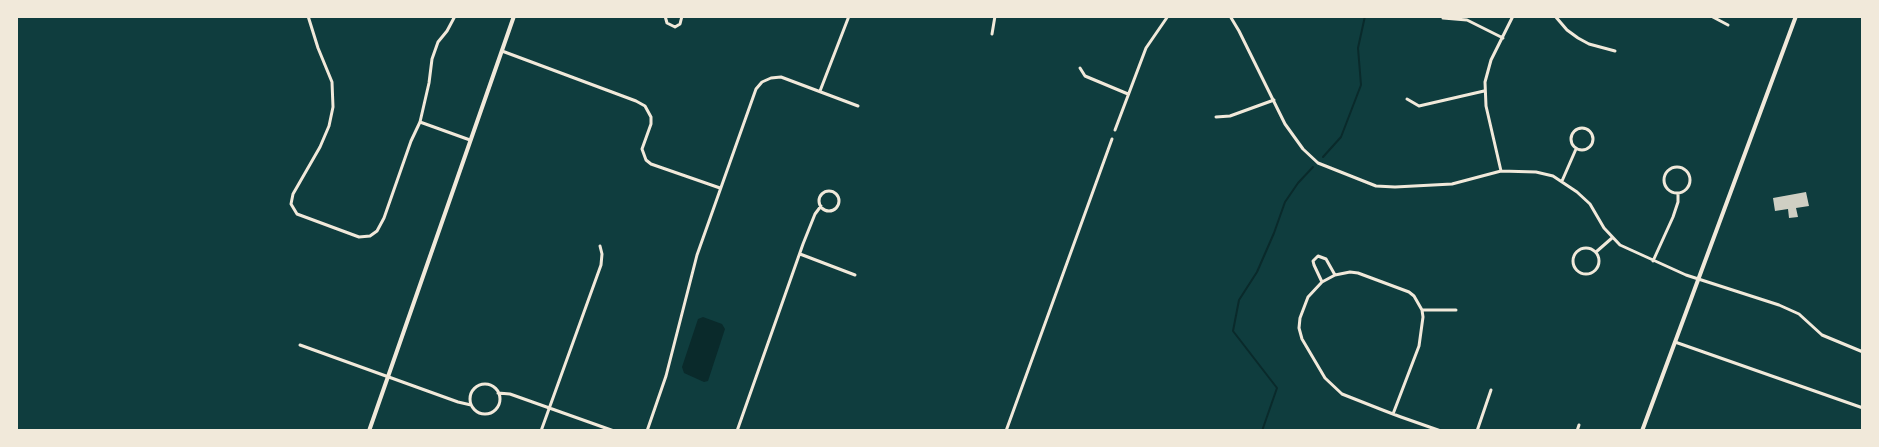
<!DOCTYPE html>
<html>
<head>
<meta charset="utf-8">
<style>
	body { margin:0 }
	#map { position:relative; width:1879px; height:447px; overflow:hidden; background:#0f3d3e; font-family:Signika,sans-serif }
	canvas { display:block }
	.frame { position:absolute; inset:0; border:18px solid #f1e9da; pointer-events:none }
</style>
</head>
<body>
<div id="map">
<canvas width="1879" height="447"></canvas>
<div class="frame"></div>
</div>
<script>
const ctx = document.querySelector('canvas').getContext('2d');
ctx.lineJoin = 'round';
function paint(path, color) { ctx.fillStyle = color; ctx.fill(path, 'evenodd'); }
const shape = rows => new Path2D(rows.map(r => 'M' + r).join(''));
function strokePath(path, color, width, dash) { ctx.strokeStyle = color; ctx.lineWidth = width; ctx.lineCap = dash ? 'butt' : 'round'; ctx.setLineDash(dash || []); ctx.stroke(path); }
const water = shape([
	[703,317,722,324,725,329,708,381,704,382,684,373,682,367,698,319]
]);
const stream = shape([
	[1323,157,1341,137,1361,85,1358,48,1365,16],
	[1262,431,1277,388,1233,331,1239,300,1257,272,1274,233,1285,202,1298,183,1313,167]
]);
const building = shape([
	[1806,192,1809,206,1796,208,1798,217,1789,218,1788,209,1775,211,1773,198]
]);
const minor = shape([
	[308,16,318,48,332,82,333,107,329,126,320,147,293,194,291,204,297,214,359,237,370,236,377,231,384,218,411,141,420,122,429,83,432,59,438,42,447,31,455,16],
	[665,16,667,23,675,27,680,24,682,16],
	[1230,16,1239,31,1285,124,1303,149,1318,163,1376,186,1395,187,1452,184,1501,171,1536,172,1553,176,1577,192,1590,204,1604,228,1620,245,1686,275,1779,305,1799,314,1822,335,1863,352],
	[1555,16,1567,30,1578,38,1589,44,1615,51],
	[1711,16,1728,25],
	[1443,18,1467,20,1503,38],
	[992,34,995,16],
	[502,51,636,101,645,106,651,117,651,124,642,149,646,160,651,164,720,188],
	[1080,68,1085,76,1128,94],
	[820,91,849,16],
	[1407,99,1419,106,1484,91],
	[1216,117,1230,116,1274,100],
	[420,122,470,140],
	'1571 139a11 11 0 1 1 22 0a11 11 0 1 1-22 0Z',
	[1115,130,1146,48,1168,16],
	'1664 180a13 13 0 1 1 26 0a13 13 0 1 1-26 0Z',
	[1501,171,1486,106,1485,82,1491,60,1513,16],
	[1562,181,1576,149],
	'819 201a10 10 0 1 1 20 0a10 10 0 1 1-20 0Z',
	'1573 261a13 13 0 1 1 26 0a13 13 0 1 1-26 0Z',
	[1596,252,1612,238],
	[800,254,855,275],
	[1653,261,1673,217,1678,202,1678,193],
	[1322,282,1314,265,1313,261,1318,256,1326,259,1335,275],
	[1422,310,1456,310],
	[1675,342,1863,408],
	[300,345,458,402,471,405],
	'470 399a15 15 0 1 1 30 0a15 15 0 1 1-30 0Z',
	[498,393,510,394,614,431],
	[1393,414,1419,346,1423,317,1422,310,1414,296,1409,292,1358,273,1350,272,1335,275,1322,282,1308,297,1300,318,1299,328,1302,339,1325,378,1342,394,1380,409,1393,414,1401,417,1438,430,1441,431],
	[541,431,601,265,602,254,600,246],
	[647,431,666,376,697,255,756,89,762,82,771,78,781,77,858,106],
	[737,431,803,244,815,214,821,206],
	[1006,431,1112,139],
	[1477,431,1491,390],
	[1577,431,1579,425]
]);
const tertiary = shape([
	[369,431,514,16],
	[1642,431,1796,16]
]);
paint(water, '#0a2a2b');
strokePath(stream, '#0a2a2b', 2);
paint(building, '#cfcfc3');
strokePath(minor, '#f1e9da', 3);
strokePath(tertiary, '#f1e9da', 4);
</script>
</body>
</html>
